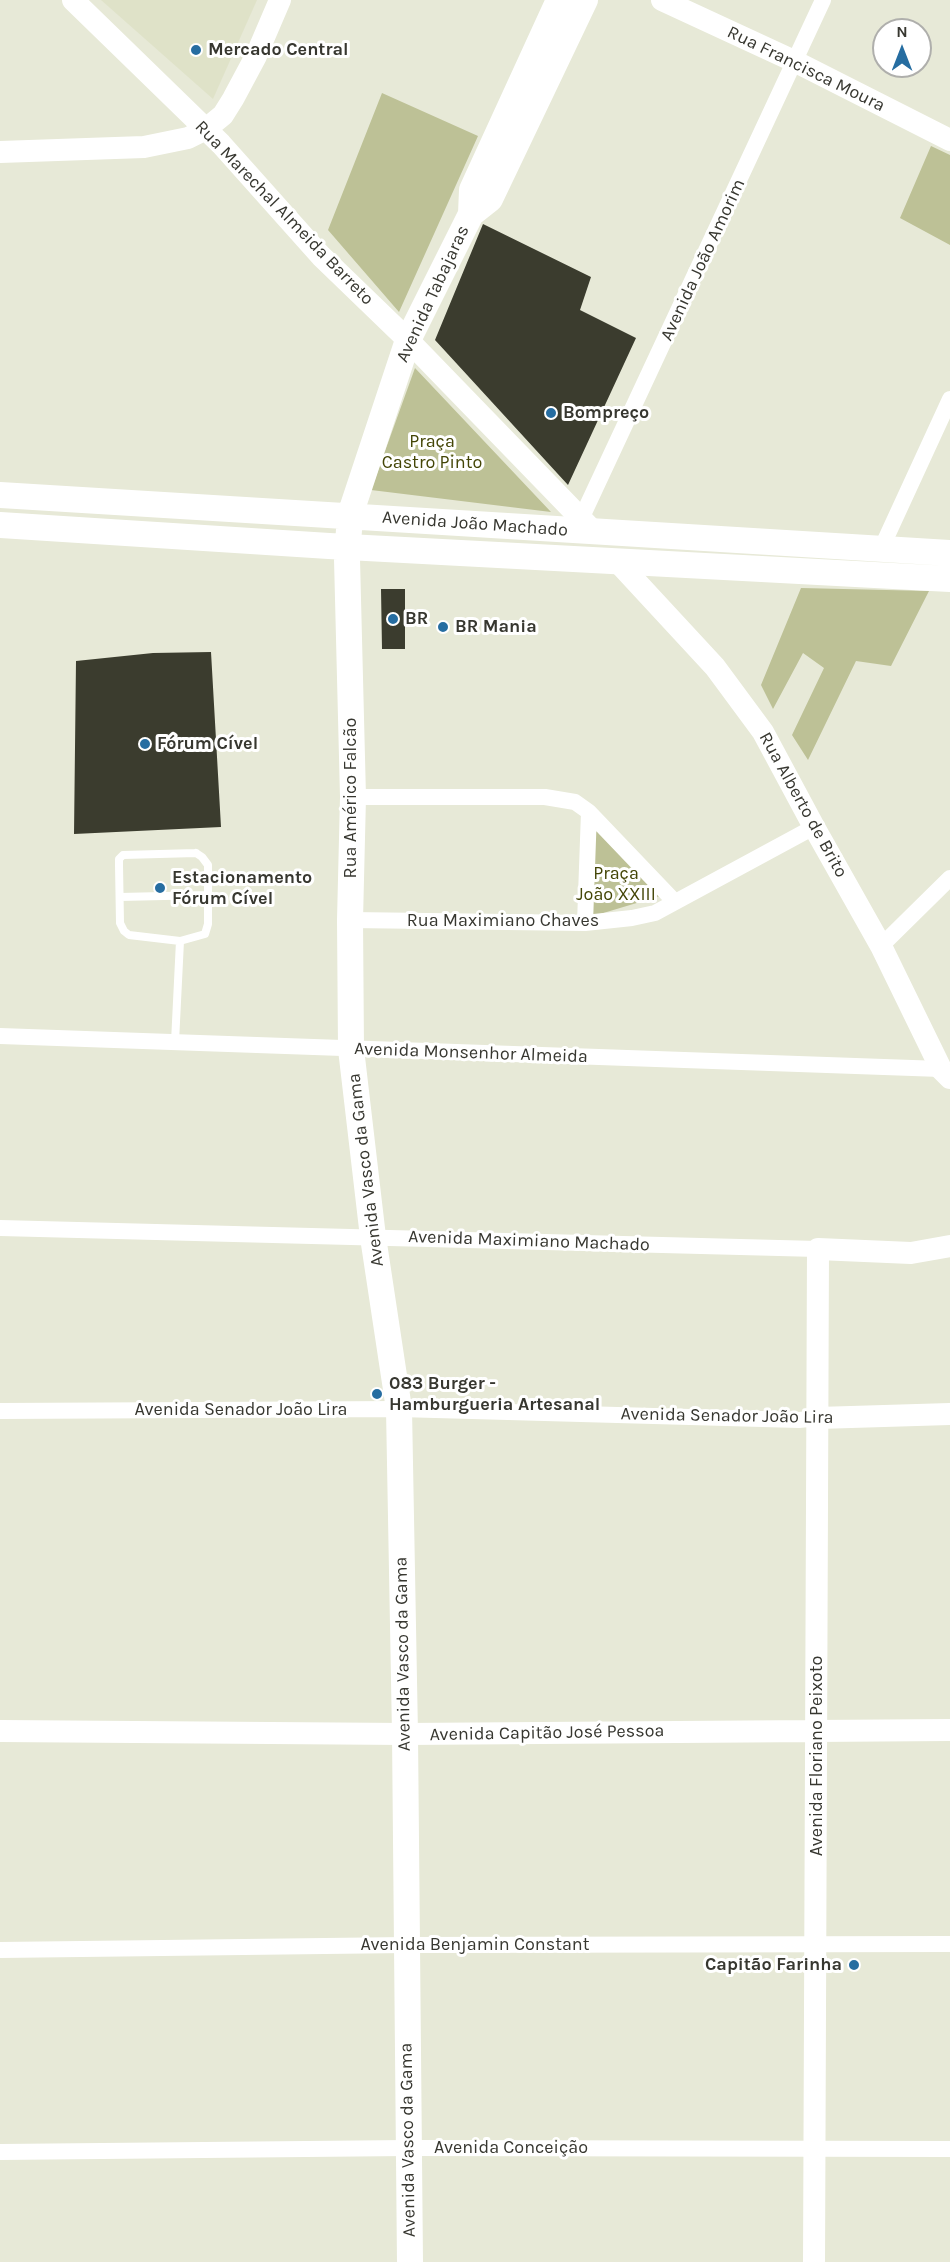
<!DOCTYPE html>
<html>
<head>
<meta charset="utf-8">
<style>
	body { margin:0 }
	#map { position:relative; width:950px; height:2262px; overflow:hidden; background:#e7e9d7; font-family:Karla,sans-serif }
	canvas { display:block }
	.north { position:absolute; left:872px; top:18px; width:60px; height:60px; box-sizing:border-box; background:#fff; border:2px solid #afafac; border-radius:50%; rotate:0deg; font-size:16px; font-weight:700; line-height:24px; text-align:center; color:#373730 }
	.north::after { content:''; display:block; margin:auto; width:21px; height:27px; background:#266da1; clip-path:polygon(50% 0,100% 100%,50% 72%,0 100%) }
</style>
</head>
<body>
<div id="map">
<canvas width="950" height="2262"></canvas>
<div class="north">N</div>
</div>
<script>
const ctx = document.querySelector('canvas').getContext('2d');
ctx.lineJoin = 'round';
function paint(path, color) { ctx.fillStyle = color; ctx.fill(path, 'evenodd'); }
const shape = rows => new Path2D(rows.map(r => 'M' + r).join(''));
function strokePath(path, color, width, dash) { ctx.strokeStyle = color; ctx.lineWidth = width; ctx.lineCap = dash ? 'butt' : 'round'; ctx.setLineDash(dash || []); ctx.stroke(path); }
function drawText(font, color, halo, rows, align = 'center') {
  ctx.font = font + ' Karla,sans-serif'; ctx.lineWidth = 6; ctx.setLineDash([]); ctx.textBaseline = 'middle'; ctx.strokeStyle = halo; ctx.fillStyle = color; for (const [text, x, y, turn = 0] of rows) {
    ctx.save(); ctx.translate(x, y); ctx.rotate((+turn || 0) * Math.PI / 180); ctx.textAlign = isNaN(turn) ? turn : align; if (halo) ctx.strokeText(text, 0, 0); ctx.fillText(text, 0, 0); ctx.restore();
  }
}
const built = shape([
	[101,0,257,0,213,99]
]);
const green = shape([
	[382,93,478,136,399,312,328,230],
	[931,146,950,155,950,245,900,218],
	[415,368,551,512,371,490],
	[801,588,929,591,891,666,856,661,808,760,792,735,824,668,803,653,773,709,761,685],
	[595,829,660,896,590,917]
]);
const building = shape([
	[483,224,591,277,580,310,636,338,568,485,435,340],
	[381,589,405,589,405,649,382,649],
	[211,652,221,827,74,834,76,661,153,653]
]);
const lane = shape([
	[196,853,202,857,208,865,208,924,205,934,180,941,129,935,124,931,120,923,119,865,119,859,123,855,196,853],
	[120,897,208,895],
	[175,1042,180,941]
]);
const street = shape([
	[581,519,823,0],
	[881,549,950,399],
	[353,797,545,797,575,802,589,812,675,902],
	[350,920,585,923,632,918,655,913,814,827],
	[585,923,589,812],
	[881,946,950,878],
	[0,1036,941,1069],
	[0,1228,818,1249],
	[0,1411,399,1409,799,1420,818,1418],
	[0,1950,406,1945,950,1944],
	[0,2152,408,2148,950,2149]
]);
const secondary = shape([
	[73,0,221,144,321,256,408,340,593,531],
	[662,0,796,62,950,140],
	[0,152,144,147,188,138,206,129,223,115,233,99,256,56,280,0],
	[616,560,715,667,763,732,814,827,881,946,941,1069,950,1078],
	[818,1418,950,1414],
	[0,1731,405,1734,950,1730],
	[814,2262,818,1249,911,1253,950,1246]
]);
const primary = shape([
	[471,214,490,199,585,0],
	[0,495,950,553],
	[0,525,329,546,950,579],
	[410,2262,405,1734,399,1409,373,1237,351,1049,350,920,353,797,347,559,350,515,408,340,471,214,472,190,559,0]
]);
const markers = [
	[196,50,6,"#266da1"],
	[551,413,6,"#266da1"],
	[393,619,6,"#266da1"],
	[443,627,6,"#266da1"],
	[145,744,6,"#266da1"],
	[160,888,6,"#266da1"],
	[377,1394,6,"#266da1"],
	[854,1965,6,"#266da1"]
];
const poiNames = [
	["Mercado Central",208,50],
	["Bompreço",563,413],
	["BR",405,619],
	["BR Mania",455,627],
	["Fórum Cível",157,744],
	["Estacionamento",172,878],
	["Fórum Cível",172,899],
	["083 Burger -",389,1384],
	["Hamburgueria Artesanal",389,1405],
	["Capitão Farinha",842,1965,"right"]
];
const streetNames = [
	["Rua Francisca Moura",806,69,26],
	["Rua Marechal Almeida Barreto",284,213,46],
	["Avenida João Amorim",703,260,-65],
	["Avenida Tabajaras",433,294,-65],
	["Avenida João Machado",475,524,4],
	["Rua Américo Falcão",351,798,-90],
	["Rua Alberto de Brito",803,805,61],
	["Rua Maximiano Chaves",503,921],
	["Avenida Monsenhor Almeida",471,1053,2],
	["Avenida Vasco da Gama",366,1170,-97],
	["Avenida Maximiano Machado",529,1241,2],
	["Avenida Senador João Lira",241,1410],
	["Avenida Senador João Lira",727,1416,1],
	["Avenida Vasco da Gama",403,1654,-91],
	["Avenida Capitão José Pessoa",547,1733,-1],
	["Avenida Floriano Peixoto",817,1756,-90],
	["Avenida Benjamin Constant",475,1945],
	["Avenida Vasco da Gama",408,2140,-91],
	["Avenida Conceição",511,2148]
];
const parkNames = [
	["Praça",432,442],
	["Castro Pinto",432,463],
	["Praça",616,874],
	["João XXIII",616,895]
];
paint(built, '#dfe2c8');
paint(green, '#bdc196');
paint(building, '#3b3c2e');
strokePath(lane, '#fff', 8);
strokePath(street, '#fff', 16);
strokePath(secondary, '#fff', 22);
strokePath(primary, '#fff', 26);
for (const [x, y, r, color] of markers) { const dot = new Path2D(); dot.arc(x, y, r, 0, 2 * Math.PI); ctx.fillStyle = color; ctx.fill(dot); strokePath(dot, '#fff', 2); }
drawText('bold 18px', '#373730', '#fff', poiNames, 'left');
drawText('18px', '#373730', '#fff', streetNames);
drawText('18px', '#434506', '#fff', parkNames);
</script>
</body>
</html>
